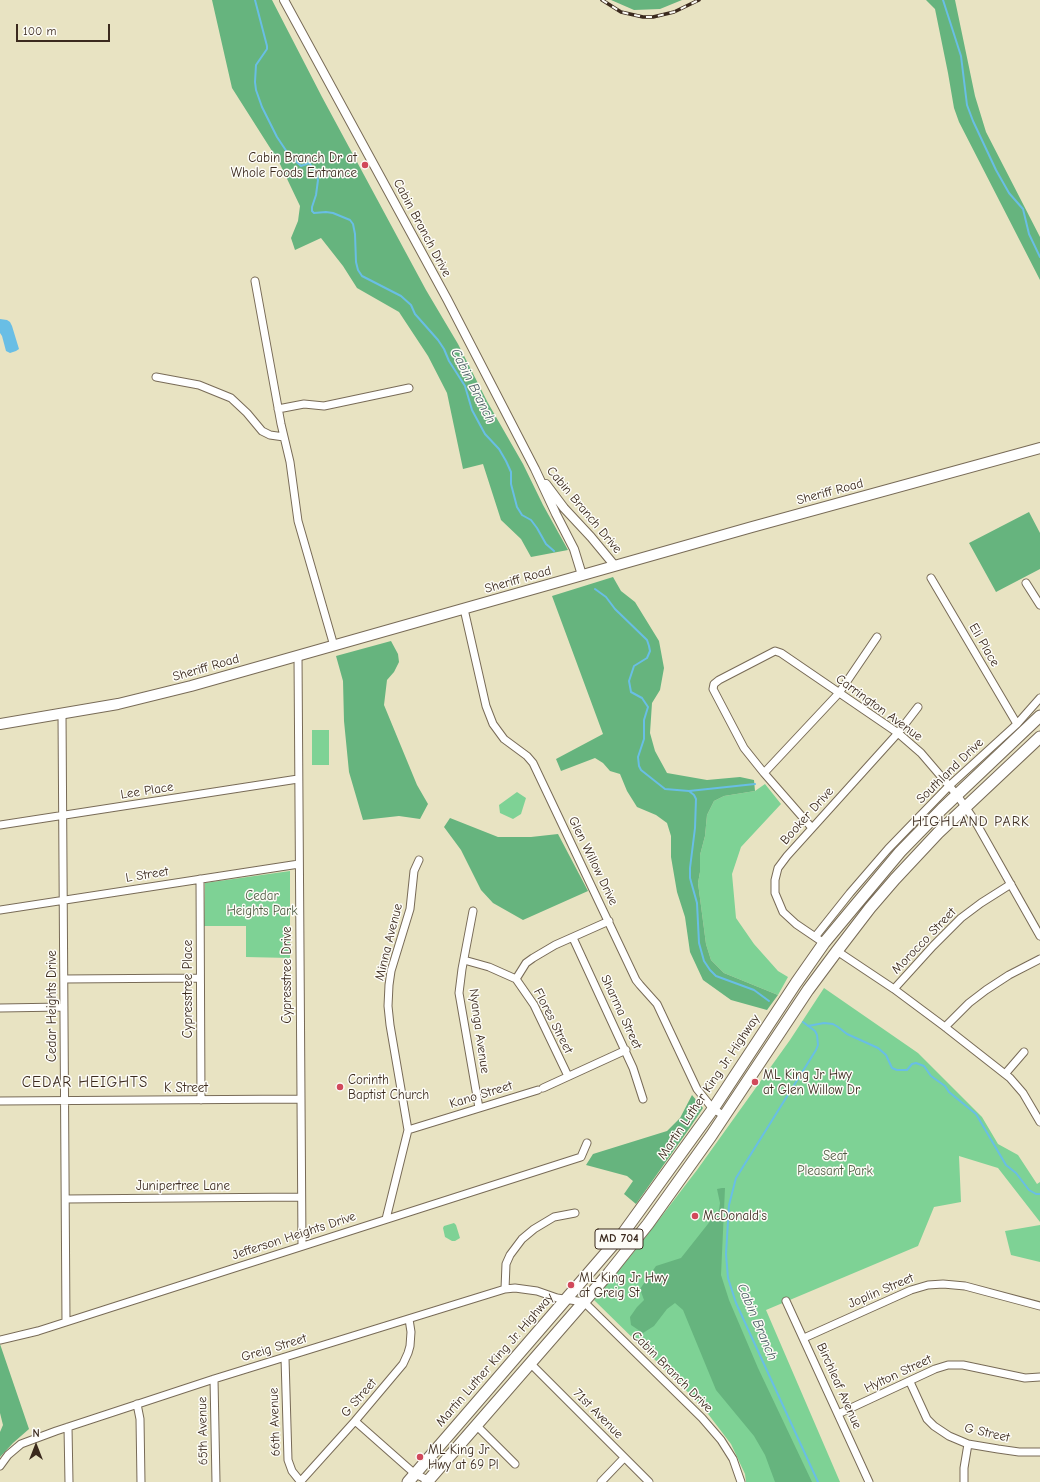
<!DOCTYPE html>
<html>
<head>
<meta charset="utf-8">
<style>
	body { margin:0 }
	#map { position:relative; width:1040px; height:1482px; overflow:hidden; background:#e8e3c2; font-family:"Comic Neue",sans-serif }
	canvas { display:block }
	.north { position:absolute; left:16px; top:1426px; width:40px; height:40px; -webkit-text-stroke:3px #fdfcf7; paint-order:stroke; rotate:0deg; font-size:11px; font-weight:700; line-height:16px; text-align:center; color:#3b2a1e }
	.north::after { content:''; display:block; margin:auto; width:14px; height:18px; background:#3b2a1e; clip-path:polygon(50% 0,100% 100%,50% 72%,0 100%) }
	.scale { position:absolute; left:16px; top:24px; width:94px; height:18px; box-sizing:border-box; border:2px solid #3b2a1e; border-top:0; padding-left:5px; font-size:12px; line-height:14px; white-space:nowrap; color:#3b2a1e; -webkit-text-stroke:3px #fdfcf7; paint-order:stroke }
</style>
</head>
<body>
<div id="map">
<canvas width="1040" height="1482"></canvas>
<div class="north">N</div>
<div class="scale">100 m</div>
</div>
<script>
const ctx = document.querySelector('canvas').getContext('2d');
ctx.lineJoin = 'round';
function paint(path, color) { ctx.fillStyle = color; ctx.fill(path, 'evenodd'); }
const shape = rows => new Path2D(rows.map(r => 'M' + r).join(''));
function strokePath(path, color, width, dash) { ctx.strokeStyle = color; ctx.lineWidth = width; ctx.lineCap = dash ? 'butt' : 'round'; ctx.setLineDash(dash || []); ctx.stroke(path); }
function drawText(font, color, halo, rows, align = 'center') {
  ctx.font = font + ' "Comic Neue",sans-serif'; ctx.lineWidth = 3; ctx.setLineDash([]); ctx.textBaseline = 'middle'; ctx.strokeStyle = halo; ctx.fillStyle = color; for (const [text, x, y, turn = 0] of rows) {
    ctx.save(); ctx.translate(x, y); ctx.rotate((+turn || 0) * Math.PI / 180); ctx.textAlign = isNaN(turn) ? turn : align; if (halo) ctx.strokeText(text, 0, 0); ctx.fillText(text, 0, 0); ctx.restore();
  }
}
const green = shape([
	[312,730,329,730,329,765,312,765],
	[765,784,781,804,741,847,732,874,736,918,754,944,778,971,788,977,778,995,724,973,711,960,706,944,698,883,700,872,700,855,705,836,707,815,714,801,724,796,755,791],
	[517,792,526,798,521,814,513,819,500,813,499,805],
	[290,871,290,958,246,957,246,926,204,926,205,883],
	[824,988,918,1053,982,1117,998,1144,1018,1155,1037,1184,1040,1182,1040,1222,998,1168,959,1156,961,1202,934,1207,918,1246,766,1310,840,1482,746,1482,745,1474,731,1444,702,1406,594,1300,638,1247,697,1170,790,1040],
	[454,1223,456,1225,460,1238,455,1241,452,1241,445,1237,443,1228,444,1226],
	[1040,1225,1040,1262,1011,1255,1005,1231]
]);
const forest = shape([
	[212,0,272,0,322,97,426,290,458,344,488,403,523,464,543,505,568,550,531,557,521,539,501,520,483,464,463,469,447,393,428,356,399,312,357,288,343,266,321,238,295,250,291,238,298,221,300,206,279,162,232,88],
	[611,0,682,0,660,9,634,10],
	[926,0,955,0,975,96,986,132,1040,237,1040,280,959,122,954,108,948,73,935,9],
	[1029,512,1040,533,1040,569,996,592,969,543],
	[613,577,621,591,635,602,659,641,664,668,660,690,652,703,650,733,655,751,667,773,707,780,740,777,754,780,755,791,724,796,714,801,707,815,705,836,700,855,700,872,698,883,706,944,711,960,724,973,778,995,767,1010,731,1000,703,980,690,952,685,917,677,892,671,857,671,836,667,823,656,815,637,807,627,791,620,774,610,771,603,763,595,758,561,771,556,759,603,734,552,596],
	[391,641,398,654,399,662,394,672,387,680,384,705,417,785,428,804,420,819,399,816,363,820,349,772,344,721,343,681,336,656],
	[450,818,498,837,531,837,558,834,588,891,523,920,493,903,481,890,461,850,444,827],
	[692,1095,703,1108,689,1129,636,1204,624,1194,633,1181,627,1176,586,1165,593,1154,667,1131,680,1118],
	[722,1188,725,1188,721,1275,729,1300,758,1368,812,1482,775,1482,765,1455,754,1436,716,1390,683,1310,675,1303,667,1309,654,1326,643,1333,631,1325,630,1317,637,1307,644,1300,640,1289,656,1266,681,1258,719,1210,720,1203,717,1189],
	[0,1344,29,1429,13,1443,0,1457,0,1432,3,1425,0,1413]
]);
const water = shape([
	[0,319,7,320,10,322,12,326,19,349,16,351,10,353,6,351,2,336,0,333]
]);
const stream = shape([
	[255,0,267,46,267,49,256,65,255,82,256,90,262,107,277,137,289,155,301,166,309,163,310,164,316,172,318,180,316,195,312,207,312,211,314,213,326,212,333,213,350,220,353,224,355,234,356,262,358,270,362,276,401,296,411,305,415,314,438,340,444,349,449,361,465,386,472,410,479,423,485,434,499,449,506,461,511,472,511,484,517,507,522,515,531,520,537,528,546,544,554,551],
	[943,0,961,56,967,105,973,121,996,170,1009,193,1023,209,1029,234,1040,257],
	[595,589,606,597,615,609,647,640,649,646,650,651,647,658,634,666,629,681,631,692,642,698,648,707,644,720,644,739,638,757,639,766,641,770,665,789,689,791,694,795,696,799,695,828,690,868,690,878,697,903,699,943,704,961,710,970,716,976,754,990,769,1001],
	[689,791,755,784],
	[803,1022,815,1031,817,1035,818,1045,816,1050,736,1178,729,1205,726,1254,728,1278,736,1303,818,1482],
	[808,1026,824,1023,833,1024,838,1027,847,1034,878,1048,886,1055,892,1068,897,1070,907,1070,912,1064,916,1063,924,1066,931,1076,945,1086,949,1092,976,1114,1006,1165,1016,1173,1029,1190,1036,1194,1040,1194]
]);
const minor = shape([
	[255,281,281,424,290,462,298,521,334,646],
	[156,377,199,385,231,398,247,413,262,431,270,435,284,437],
	[278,409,304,404,324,406,409,388],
	[931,578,1017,724],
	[1026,583,1040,605],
	[464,609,486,706,493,724,504,739,527,756,533,763,636,980,640,985,657,1004,697,1089,713,1109,725,1116],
	[298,656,302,1246],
	[62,714,66,1321],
	[764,773,839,693,877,637],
	[0,825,298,779],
	[812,828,764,773,744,748,713,689,714,684,719,680,775,651,781,653,898,733,921,753,957,795,975,821,1040,936],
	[200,879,201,1100],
	[0,910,299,864],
	[473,911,462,969,459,993,479,1108],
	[815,937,850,893,888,849,949,786,1017,724,1040,698],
	[573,938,633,1068,643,1099],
	[824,943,796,924,783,912,775,893,775,880,778,868,787,856,898,733,918,707],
	[837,951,894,989,945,1027,1010,1078,1023,1093,1040,1122],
	[464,960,489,967,516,979,534,1005,568,1076],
	[64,979,200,978],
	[516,979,526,963,533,958,555,945,609,921],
	[894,989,933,946,961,918,981,903,1011,884],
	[0,1008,64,1007],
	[945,1027,969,1003,986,990,1009,975,1040,959],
	[1005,1074,1024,1052],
	[543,1088,626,1050],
	[0,1101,300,1099],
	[408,1130,538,1090],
	[66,1199,301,1197],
	[386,1219,408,1130,390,1025,388,1006,389,985,391,971,410,909,414,871,419,860],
	[505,1289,506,1264,510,1255,522,1239,534,1229,554,1217,575,1213],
	[786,1301,869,1482],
	[804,1338,911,1290,928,1285,943,1284,965,1286,1040,1306],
	[0,1340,38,1331,581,1157,587,1143],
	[285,1358,288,1460,292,1471,300,1481],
	[530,1363,649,1482],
	[214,1379,216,1482],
	[910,1382,927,1419,934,1426,949,1436,968,1444,998,1449,1019,1452,1040,1452],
	[137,1404,140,1419,141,1482],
	[838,1414,935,1369,948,1365,963,1365,1025,1378,1040,1377],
	[355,1421,415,1474,428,1480],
	[476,1425,515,1464],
	[68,1427,69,1482],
	[0,1466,8,1455,21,1444,56,1431,214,1379,505,1289,515,1288,537,1291,557,1298,584,1302,702,1418,721,1440,733,1459,741,1482],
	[300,1482,355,1421,403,1364,408,1353,410,1346,411,1332,409,1319],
	[601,1482,624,1458],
	[964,1482,964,1468,968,1444]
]);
const tertiary = shape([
	[284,0,447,299,535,469,556,514,574,549,582,575],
	[546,484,564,508,591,537,615,566]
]);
const secondary = shape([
	[0,724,118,704,191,686,752,527,1040,448]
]);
const primary = shape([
	[408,1482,624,1232,713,1109,796,983,824,943,854,907,900,852,942,809,1040,716],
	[427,1482,609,1273,648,1224,711,1136,808,990,837,951,870,908,895,879,938,833,1040,737]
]);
const rail = shape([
	[602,0,621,12,643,17,653,17,674,12,699,0]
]);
const markers = [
	[365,165,4,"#d1495b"],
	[755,1082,4,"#d1495b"],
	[340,1087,4,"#d1495b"],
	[695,1216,4,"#d1495b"],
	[571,1285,4,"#d1495b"],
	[420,1457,4,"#d1495b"]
];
const shields = [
	[619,1239,48]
];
const shieldNames = [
	["MD 704",619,1239]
];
const poiNames = [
	["Cabin Branch Dr at",357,158,"right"],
	["Whole Foods Entrance",357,173,"right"],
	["ML King Jr Hwy",763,1075],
	["at Glen Willow Dr",763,1090],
	["Corinth",348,1080],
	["Baptist Church",348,1095],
	["McDonald's",703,1216],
	["ML King Jr Hwy",579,1278],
	["at Greig St",579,1293],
	["ML King Jr",428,1450],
	["Hwy at 69 Pl",428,1465]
];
const streetNames = [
	["Cabin Branch Drive",422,228,62],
	["Sheriff Road",830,492,-15],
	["Cabin Branch Drive",584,510,50],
	["Sheriff Road",518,580,-16],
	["Eli Place",984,645,60],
	["Sheriff Road",206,668,-16],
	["Carrington Avenue",879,708,36],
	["Southland Drive",950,771,-44],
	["Lee Place",147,791,-9],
	["Booker Drive",807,816,-48],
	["Glen Willow Drive",593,861,64],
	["L Street",147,875,-9],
	["Morocco Street",924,941,-46],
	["Minna Avenue",389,942,-76],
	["Cypresstree Drive",287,975,-90],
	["Cypresstree Place",188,989,-90],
	["Cedar Heights Drive",52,1006,-90],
	["Sharma Street",621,1012,65],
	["Flores Street",553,1021,63],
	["Nyanga Avenue",479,1031,82],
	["Martin Luther King Jr. Highway",709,1087,-56],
	["K Street",186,1088],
	["Kano Street",481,1095,-17],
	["Junipertree Lane",183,1186],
	["Jefferson Heights Drive",294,1236,-18],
	["Joplin Street",881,1291,-23],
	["Greig Street",274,1348,-17],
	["Martin Luther King Jr. Highway",495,1360,-49],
	["Cabin Branch Drive",672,1372,45],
	["Hylton Street",898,1374,-25],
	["Birchleaf Avenue",839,1386,66],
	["G Street",359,1398,-49],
	["71st Avenue",598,1414,45],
	["66th Avenue",275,1422,-92],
	["65th Avenue",203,1431,-91],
	["G Street",987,1433,13]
];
const parkNames = [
	["Cedar",262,896],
	["Heights Park",262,911],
	["Seat",835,1156],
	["Pleasant Park",835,1171]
];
const waterNames = [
	["Cabin Branch",473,386,63],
	["Cabin Branch",757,1322,67]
];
const neighbourhoodNames = [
	["HIGHLAND PARK",971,822]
];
const quarterNames = [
	["CEDAR HEIGHTS",85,1083]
];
paint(green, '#7ed295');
paint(forest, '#66b47e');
paint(water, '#69bee5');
strokePath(stream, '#69bee5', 2);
strokePath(minor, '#786b57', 9);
strokePath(tertiary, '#786b57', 10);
strokePath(secondary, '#786b57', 12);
strokePath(primary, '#786b57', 13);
strokePath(minor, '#fff', 7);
strokePath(tertiary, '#fff', 8);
strokePath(secondary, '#fff', 10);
strokePath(primary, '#fff', 11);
strokePath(rail, '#3b2a1e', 3.5);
strokePath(rail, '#fdfcf7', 2, [6]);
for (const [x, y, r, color] of markers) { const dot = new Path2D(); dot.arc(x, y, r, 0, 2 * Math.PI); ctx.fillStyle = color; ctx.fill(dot); strokePath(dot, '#fdfcf7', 1.5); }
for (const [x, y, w] of shields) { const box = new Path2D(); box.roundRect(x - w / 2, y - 10, w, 20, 3); ctx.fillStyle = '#fdfcf7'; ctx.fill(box); strokePath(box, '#3b2a1e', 1); }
drawText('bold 12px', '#3b2a1e', null, shieldNames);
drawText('13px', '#3b2a1e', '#fdfcf7', poiNames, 'left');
drawText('13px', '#3b2a1e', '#fdfcf7', streetNames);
drawText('13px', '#4f5c42', '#fdfcf7', parkNames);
drawText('italic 14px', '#4b5e64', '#fdfcf7', waterNames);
ctx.letterSpacing = '1px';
drawText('14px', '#3b2a1e', '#fdfcf7', neighbourhoodNames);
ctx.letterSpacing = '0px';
ctx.letterSpacing = '1px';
drawText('15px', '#3b2a1e', '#fdfcf7', quarterNames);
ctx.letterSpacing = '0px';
</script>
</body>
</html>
